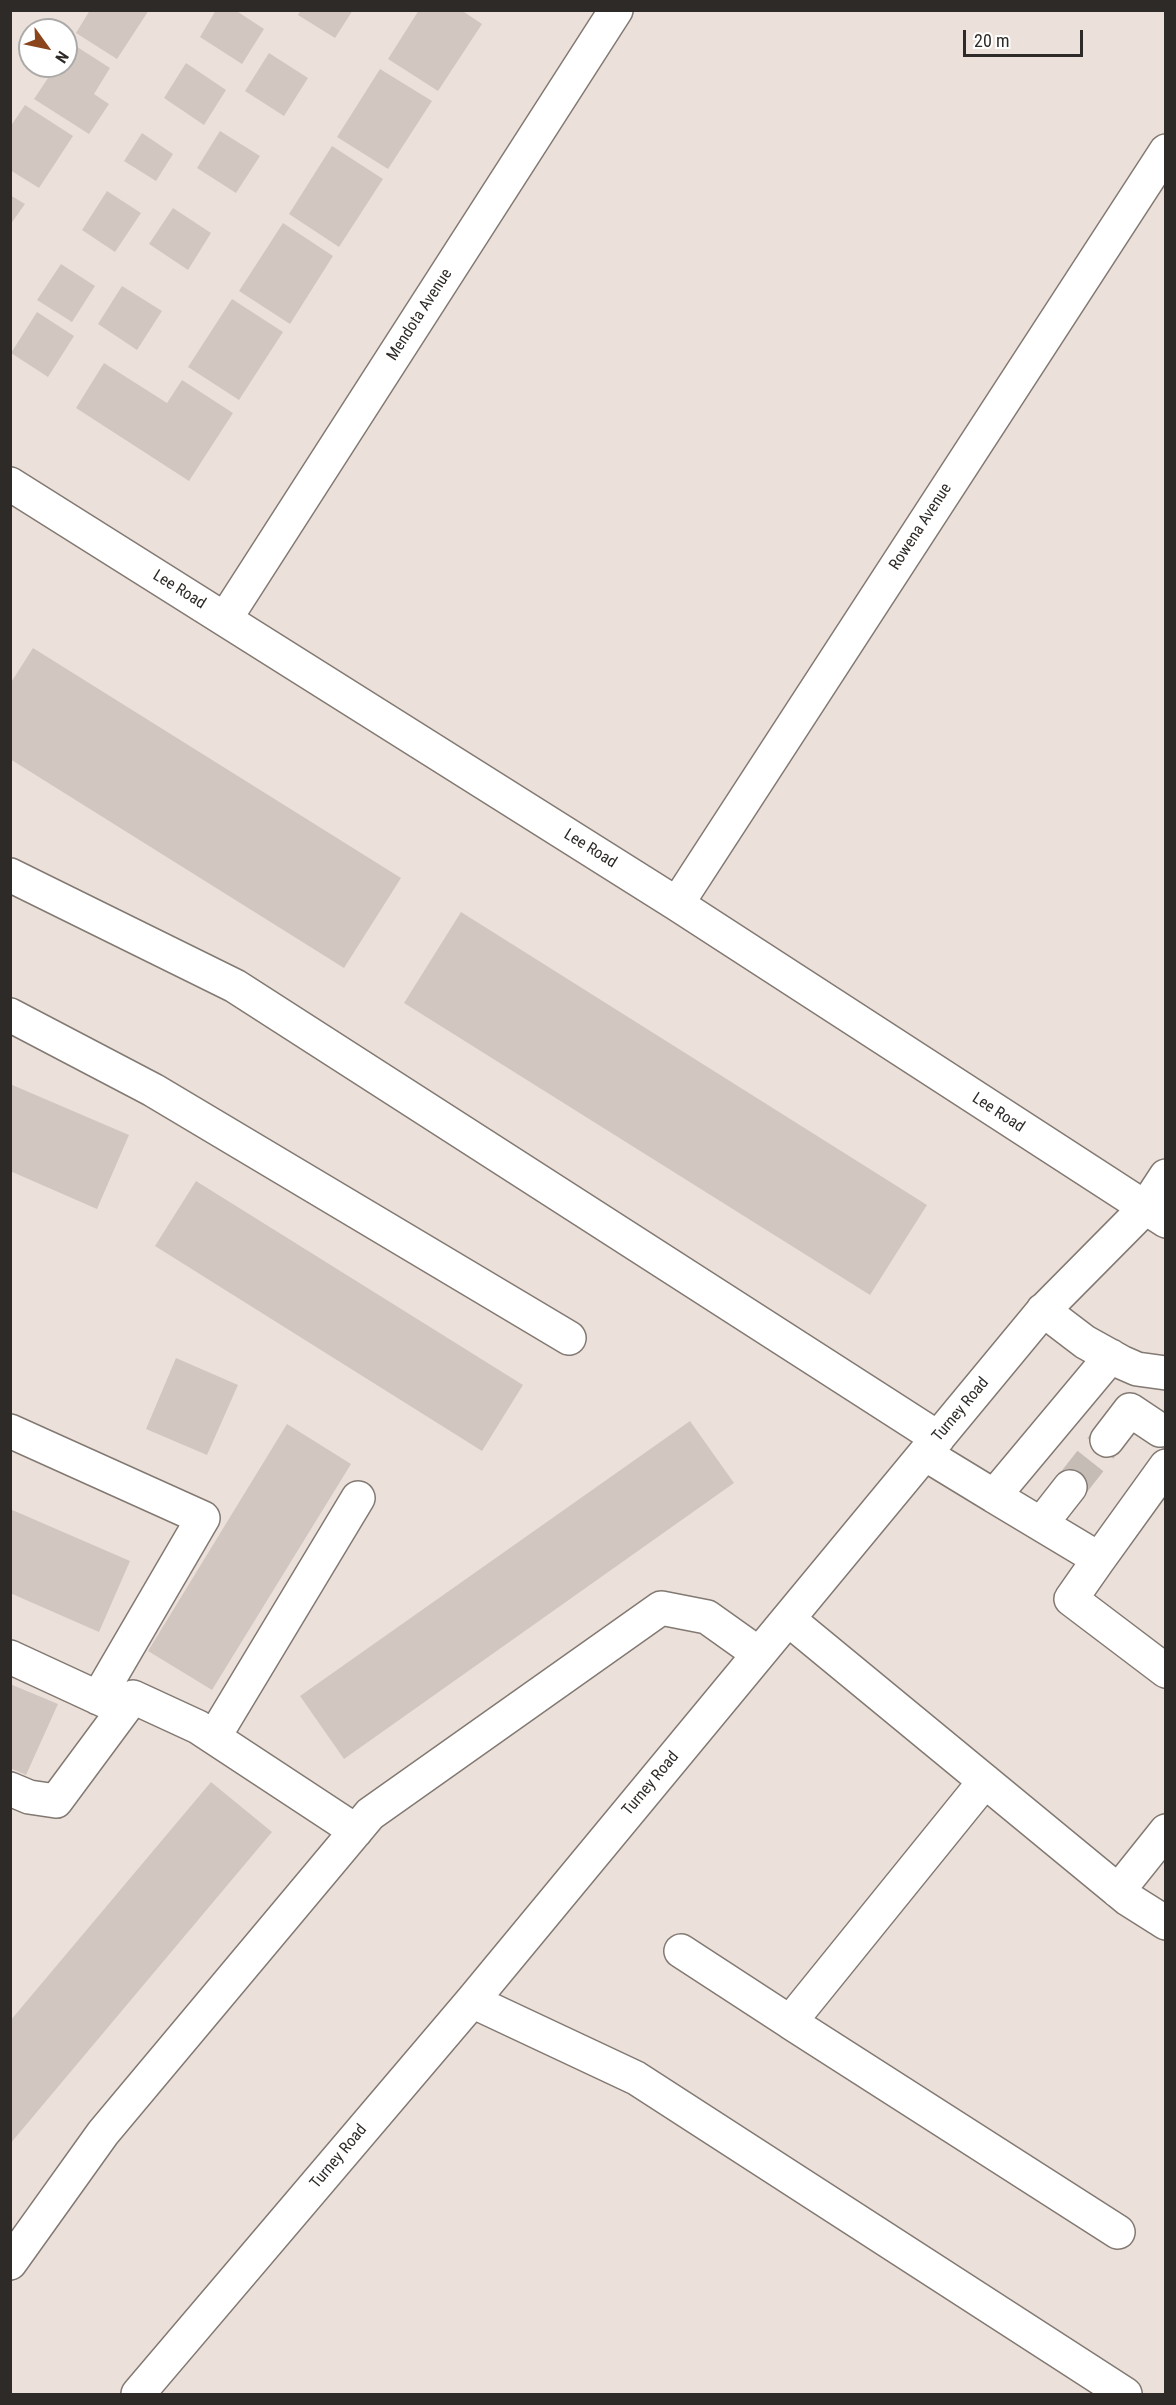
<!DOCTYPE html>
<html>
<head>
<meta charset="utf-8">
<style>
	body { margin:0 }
	#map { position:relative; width:1176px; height:2405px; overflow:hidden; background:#ece1da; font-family:"Roboto Condensed",sans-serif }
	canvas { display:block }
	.frame { position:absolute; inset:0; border:12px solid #2e2a27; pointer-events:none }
	.north { position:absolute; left:18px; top:18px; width:60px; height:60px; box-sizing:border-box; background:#fff; border:2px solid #abaaa9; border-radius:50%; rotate:123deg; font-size:16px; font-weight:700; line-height:24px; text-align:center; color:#2e2a27 }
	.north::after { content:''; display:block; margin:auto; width:21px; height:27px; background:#8a451d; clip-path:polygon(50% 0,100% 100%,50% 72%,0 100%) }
	.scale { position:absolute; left:963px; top:30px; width:120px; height:27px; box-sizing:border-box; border:3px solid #2e2a27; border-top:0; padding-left:8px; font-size:18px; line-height:21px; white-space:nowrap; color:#2e2a27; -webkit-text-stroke:4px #fff; paint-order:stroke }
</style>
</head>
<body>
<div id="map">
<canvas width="1176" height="2405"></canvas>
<div class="frame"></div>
<div class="north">N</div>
<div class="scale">20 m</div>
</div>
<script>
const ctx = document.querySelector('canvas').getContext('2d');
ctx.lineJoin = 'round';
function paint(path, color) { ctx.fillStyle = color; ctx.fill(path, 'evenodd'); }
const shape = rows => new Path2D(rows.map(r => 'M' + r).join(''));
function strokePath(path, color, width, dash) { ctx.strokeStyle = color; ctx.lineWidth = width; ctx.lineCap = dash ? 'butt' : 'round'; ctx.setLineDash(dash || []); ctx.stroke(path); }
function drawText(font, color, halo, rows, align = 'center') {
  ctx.font = font + ' "Roboto Condensed",sans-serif'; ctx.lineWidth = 4.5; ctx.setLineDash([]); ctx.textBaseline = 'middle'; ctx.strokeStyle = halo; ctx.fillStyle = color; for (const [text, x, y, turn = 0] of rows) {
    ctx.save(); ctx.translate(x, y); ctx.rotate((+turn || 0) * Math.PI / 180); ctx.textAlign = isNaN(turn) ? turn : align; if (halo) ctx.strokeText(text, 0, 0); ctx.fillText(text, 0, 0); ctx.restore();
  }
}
const building = shape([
	[90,10,149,10,117,59,76,33],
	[216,10,235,10,264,29,242,64,200,37],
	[301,10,353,10,335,38,298,15],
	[419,10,461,10,482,24,438,91,388,59],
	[71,43,110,68,94,94,109,104,89,134,34,99,50,75,36,66,66,66,66,46,68,47],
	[269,53,308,78,284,116,245,91],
	[186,63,226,90,204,125,164,98],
	[380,69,432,101,388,169,337,137],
	[25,105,73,136,39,188,10,170,10,127],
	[220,131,260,156,236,193,197,168],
	[142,133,173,154,156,181,124,161],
	[332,146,383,179,339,247,289,214],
	[107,191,141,213,115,252,82,230],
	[10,195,25,204,10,225],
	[173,208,211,233,188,270,149,244],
	[283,223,333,256,290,324,239,291],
	[61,264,95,286,72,322,37,300],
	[122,286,162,311,137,350,98,324],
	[232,299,283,332,239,400,188,367],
	[37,312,74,336,48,377,11,353],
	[104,363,167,403,182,380,233,413,189,481,76,408],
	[33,648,401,878,344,968,10,759,10,684],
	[461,912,927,1205,870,1295,404,1003],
	[10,1084,129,1135,97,1209,10,1171],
	[196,1181,523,1385,482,1451,155,1246],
	[176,1358,238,1385,207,1455,146,1429],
	[690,1421,734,1483,344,1759,300,1696],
	[287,1424,351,1464,212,1690,148,1651],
	[10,1509,130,1561,99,1632,10,1593],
	[10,1684,58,1704,26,1775,10,1768],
	[211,1782,272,1832,10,2144,10,2021]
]);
const minorTunnel = shape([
	[1070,1487,1107,1440]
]);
const minor = shape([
	[10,484,677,904,1166,1221],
	[225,619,616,10],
	[10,875,235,986,938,1438],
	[677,904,1166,151],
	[10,1015,153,1090,569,1338],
	[1043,1310,1085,1342,1121,1362,1137,1369,1166,1373],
	[10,1431,203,1518,98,1698],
	[1107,1440,1130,1410,1160,1430],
	[925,1454,994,1496,1111,1356],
	[994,1496,1099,1559,1166,1466],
	[1041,1524,1070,1487],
	[1099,1559,1071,1599,1166,1671],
	[788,1619,1128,1899,1166,1923],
	[10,1657,116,1706],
	[214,1737,358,1498],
	[985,1781,790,2022,1118,2232],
	[10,1789,29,1797,56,1801,133,1697,198,1727,356,1831],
	[1118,1891,1166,1831],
	[681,1951,790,2022],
	[472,2001,636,2078,1125,2394],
	[10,2263,103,2133,370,1814,661,1608,707,1617,759,1654],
	[138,2394,472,2001,1041,1313,1145,1208,1166,1176]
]);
const streetNames = [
	["Mendota Avenue",420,315,-57],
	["Rowena Avenue",921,527,-57],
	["Lee Road",179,590,32],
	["Lee Road",590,849,32],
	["Lee Road",998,1113,33],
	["Turney Road",961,1410,-50],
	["Turney Road",651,1784,-50],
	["Turney Road",339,2157,-50]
];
paint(building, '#d1c7c0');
strokePath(minorTunnel, '#c6bcb6', 33, [33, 16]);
strokePath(minor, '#827972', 36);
strokePath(minor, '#fff', 33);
drawText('16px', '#2e2a27', '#fff', streetNames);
</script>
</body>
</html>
